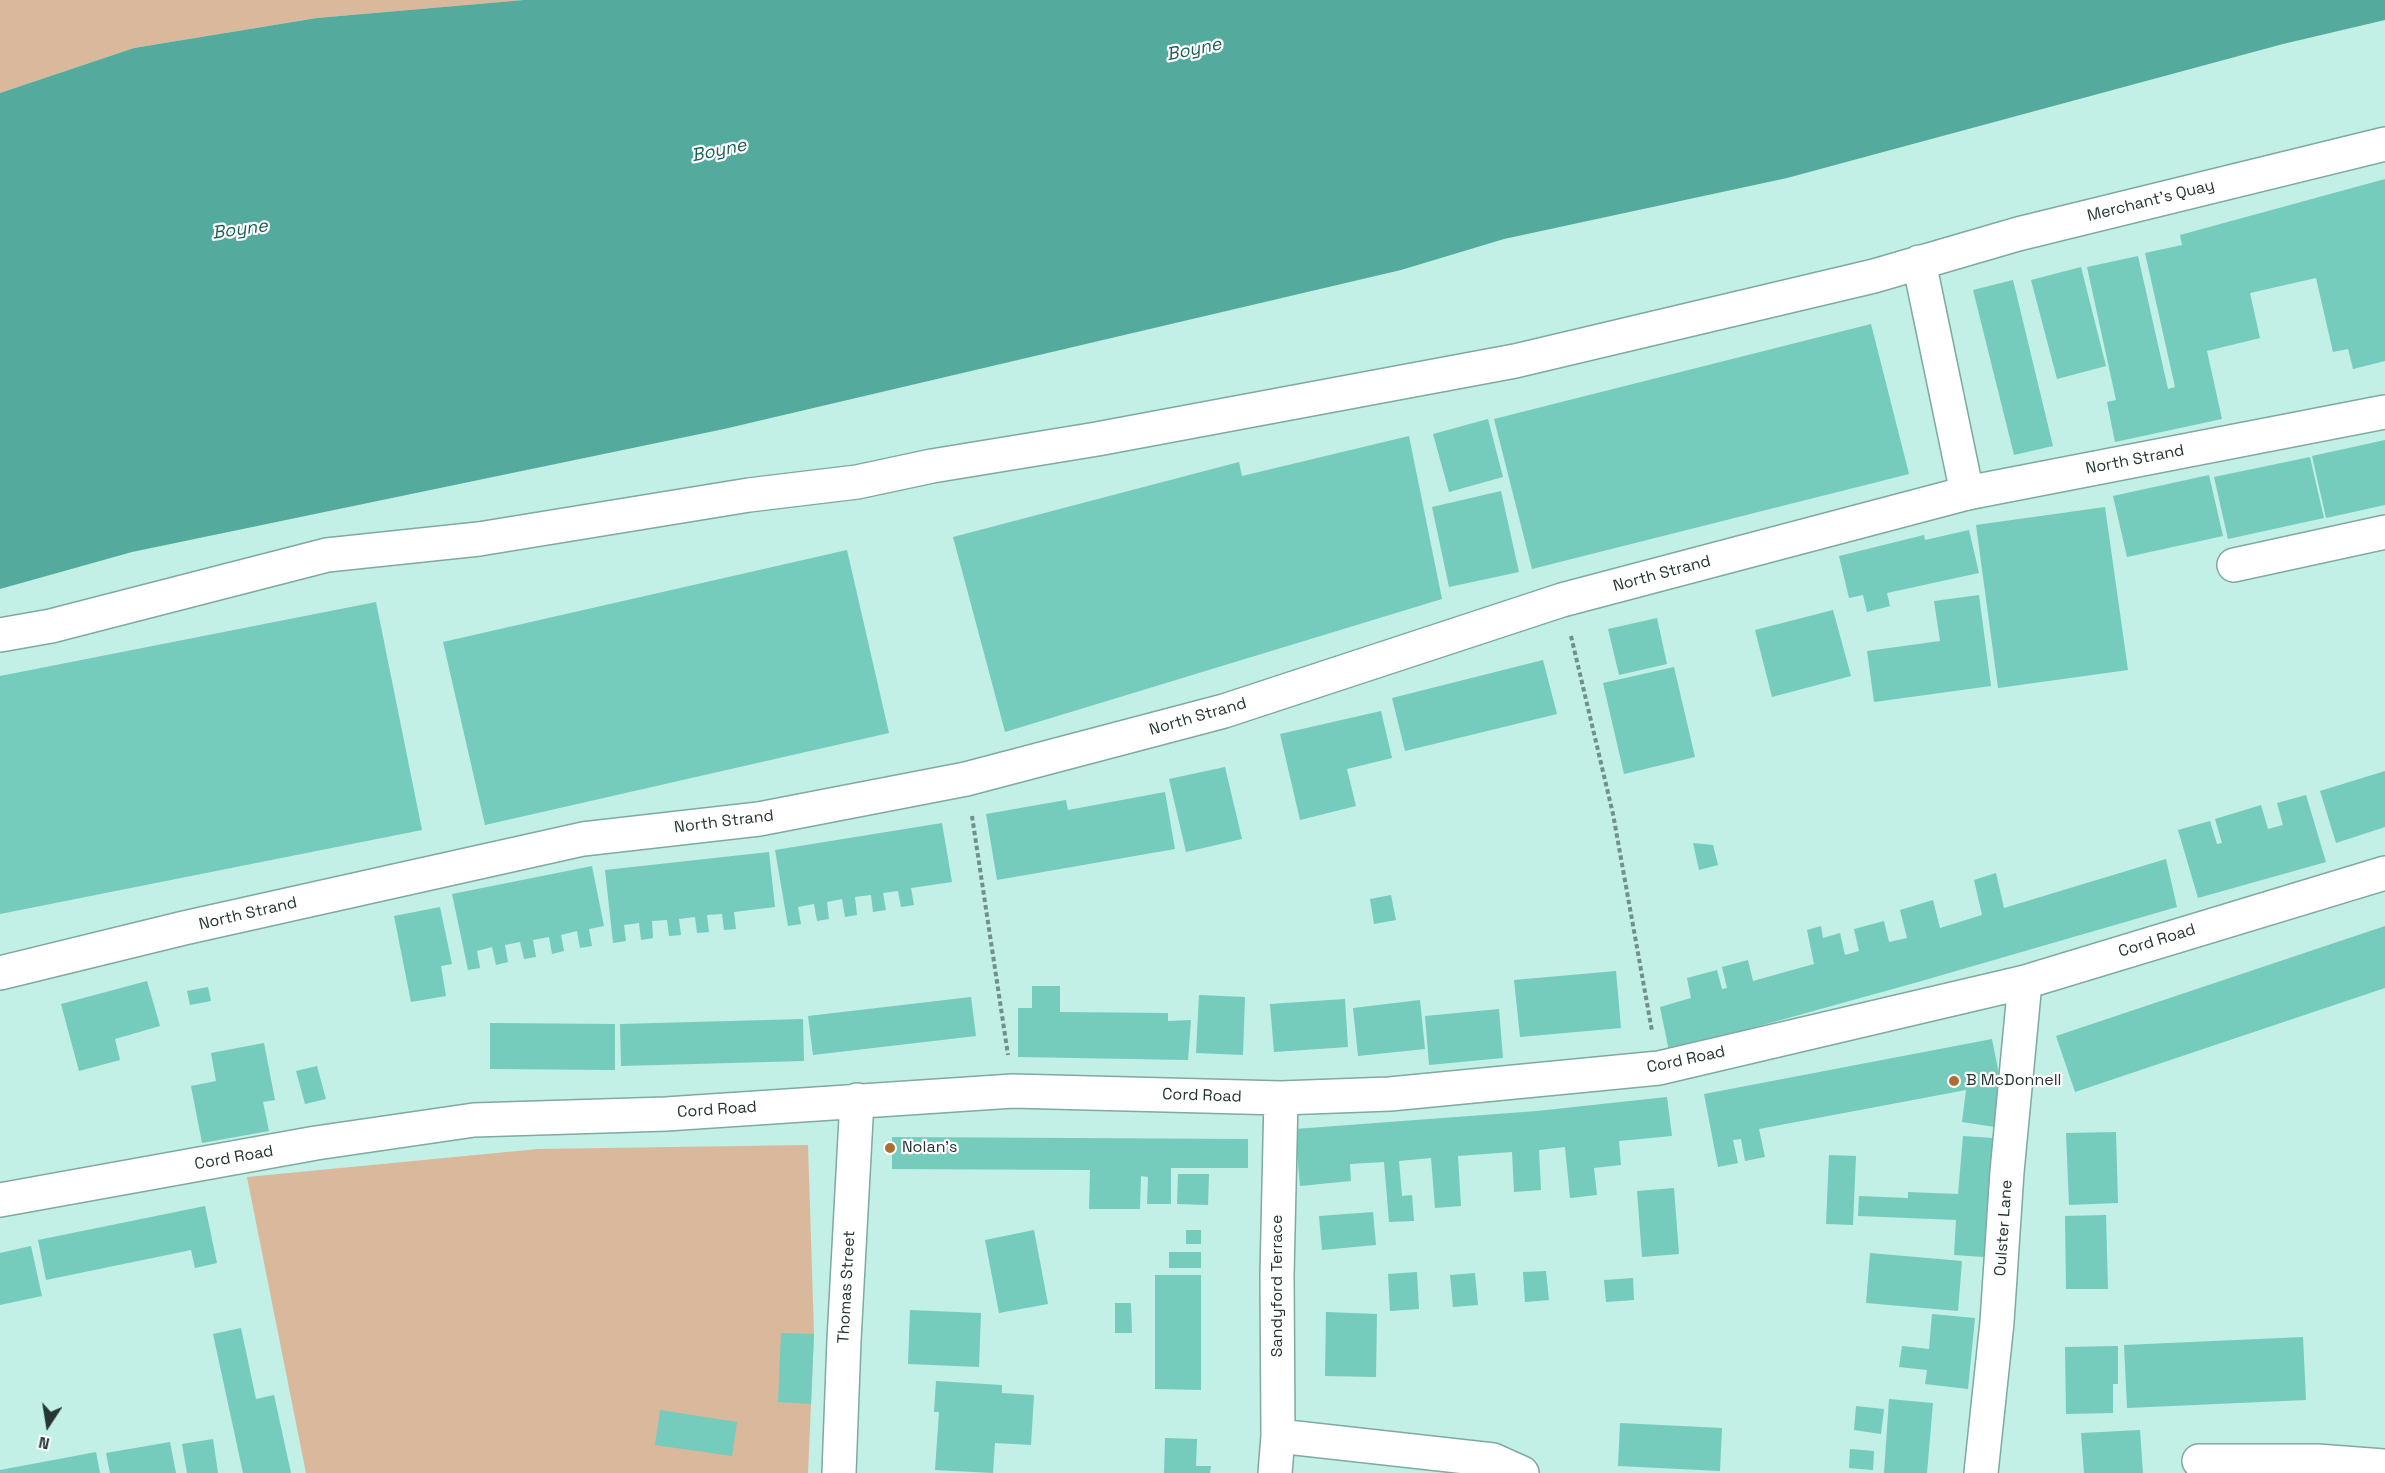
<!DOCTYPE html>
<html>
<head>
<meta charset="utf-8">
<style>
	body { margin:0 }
	#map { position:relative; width:2385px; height:1473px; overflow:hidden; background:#c2efe6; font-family:"Space Grotesk",sans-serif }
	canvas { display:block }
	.north { position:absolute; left:18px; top:1395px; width:60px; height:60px; -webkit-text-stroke:4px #fff; paint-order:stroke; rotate:192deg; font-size:16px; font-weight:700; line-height:24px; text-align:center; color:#243532 }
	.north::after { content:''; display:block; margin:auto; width:21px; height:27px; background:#243532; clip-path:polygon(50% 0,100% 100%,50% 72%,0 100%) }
</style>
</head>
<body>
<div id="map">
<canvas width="2385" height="1473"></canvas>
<div class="north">N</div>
</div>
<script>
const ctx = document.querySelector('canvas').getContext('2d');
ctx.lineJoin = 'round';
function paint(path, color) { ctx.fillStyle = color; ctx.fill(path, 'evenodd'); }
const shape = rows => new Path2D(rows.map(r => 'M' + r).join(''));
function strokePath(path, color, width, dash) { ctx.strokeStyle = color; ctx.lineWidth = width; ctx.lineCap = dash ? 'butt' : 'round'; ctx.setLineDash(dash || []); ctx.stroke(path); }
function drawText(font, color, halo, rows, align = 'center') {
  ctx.font = font + ' "Space Grotesk",sans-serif'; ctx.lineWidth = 4.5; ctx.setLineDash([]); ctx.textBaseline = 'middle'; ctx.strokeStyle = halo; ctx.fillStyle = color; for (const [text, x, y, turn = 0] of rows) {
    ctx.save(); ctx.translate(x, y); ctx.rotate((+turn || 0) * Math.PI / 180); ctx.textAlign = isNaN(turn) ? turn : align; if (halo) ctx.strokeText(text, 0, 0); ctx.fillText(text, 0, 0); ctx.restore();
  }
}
const green = shape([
	[0,0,524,0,317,18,134,48,0,93],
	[808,1145,814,1334,808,1473,306,1473,247,1177,538,1149]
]);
const water = shape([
	[524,0,2385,0,2385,20,2283,44,1787,178,1504,239,1401,270,724,429,132,552,0,589,0,93,134,48,317,18]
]);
const building = shape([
	[2385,179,2385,361,2353,369,2348,349,2333,352,2316,278,2250,293,2260,338,2207,351,2222,419,2115,442,2107,402,2116,400,2087,267,2138,256,2168,389,2175,387,2145,253,2182,245,2180,235],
	[2081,267,2106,366,2057,379,2031,280],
	[2013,280,2053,446,2014,455,1973,290],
	[1871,324,1909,474,1532,569,1494,419],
	[1488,419,1503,477,1449,492,1433,434],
	[1409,436,1442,599,1005,732,953,537,1239,462,1242,476],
	[2385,440,2385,505,2326,518,2312,456],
	[2310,457,2324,518,2228,539,2214,477],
	[2209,475,2223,536,2127,557,2113,496],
	[1501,491,1519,572,1449,587,1432,507],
	[2105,507,2128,670,1998,688,1976,525],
	[1969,530,1979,573,1887,593,1890,606,1867,612,1863,595,1849,598,1839,556,1924,535,1925,540],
	[847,550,889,733,485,825,443,642],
	[1979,595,1991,686,1874,702,1867,651,1940,641,1934,601],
	[376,602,422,830,0,914,0,676],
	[1833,610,1851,676,1772,697,1755,630],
	[1657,618,1667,664,1619,675,1608,629],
	[1543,660,1557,714,1405,751,1392,698],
	[1674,667,1695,757,1624,774,1603,683],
	[1381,711,1392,758,1347,769,1356,806,1300,820,1280,734],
	[1225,767,1242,839,1186,852,1169,779],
	[2385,771,2385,827,2336,843,2320,791],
	[1165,792,1175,849,997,880,986,814,1066,800,1068,810],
	[2306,795,2326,862,2198,898,2178,830,2210,821,2217,844,2222,843,2215,819,2261,805,2268,829,2283,825,2277,803],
	[942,823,952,882,911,888,914,905,901,907,898,891,883,893,886,910,873,912,871,895,855,897,857,915,845,917,842,899,827,902,829,919,817,921,814,904,798,907,801,924,788,926,775,850],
	[1693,843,1713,845,1718,865,1699,870],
	[769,852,775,907,734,912,736,929,724,930,722,914,707,915,709,932,697,933,695,917,679,919,681,935,669,936,667,920,652,921,653,938,641,940,639,923,624,925,626,941,613,943,605,870],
	[2166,859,2177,907,1918,982,1669,1051,1660,1007,1691,998,1687,978,1717,970,1722,989,1727,988,1722,967,1748,960,1753,981,1814,964,1807,930,1821,926,1823,938,1840,933,1845,955,1859,951,1854,929,1884,921,1889,942,1907,938,1900,910,1933,900,1940,928,1982,915,1974,880,1996,873,2004,908],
	[592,866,604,926,589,929,592,946,580,948,577,931,561,935,564,951,552,954,549,937,533,940,536,957,524,959,520,942,505,945,508,962,496,965,492,947,477,951,480,968,468,970,452,894],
	[1391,895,1396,920,1374,924,1370,899],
	[440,907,452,964,441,966,446,996,411,1002,394,916],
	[2385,926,2385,988,2075,1092,2056,1036],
	[1616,971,1621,1028,1520,1037,1514,980],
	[147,981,160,1026,115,1039,120,1060,79,1071,61,1004],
	[1032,986,1060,986,1060,1012,1168,1013,1168,1021,1191,1020,1188,1060,1018,1057,1018,1008,1032,1008],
	[208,987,211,1001,190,1005,187,991],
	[1199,995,1245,997,1243,1055,1196,1053],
	[971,997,976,1036,813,1055,808,1016],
	[1345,999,1348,1047,1274,1052,1270,1004],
	[1420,1000,1425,1049,1358,1056,1353,1008],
	[1499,1009,1503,1058,1429,1065,1425,1016],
	[803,1019,804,1061,621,1066,620,1024],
	[490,1023,615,1024,615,1070,490,1069],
	[1992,1039,2001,1084,1995,1127,1962,1122,1966,1090,1759,1129,1765,1157,1745,1161,1741,1139,1733,1140,1738,1163,1718,1167,1704,1094],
	[264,1043,275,1100,263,1102,269,1131,202,1143,191,1086,216,1081,211,1053],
	[317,1066,326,1099,305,1104,296,1071],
	[1667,1097,1672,1136,1619,1141,1621,1165,1594,1168,1597,1195,1570,1198,1565,1147,1539,1150,1541,1190,1514,1192,1512,1152,1458,1156,1461,1206,1435,1208,1431,1158,1399,1161,1402,1196,1412,1195,1414,1221,1389,1222,1384,1162,1350,1164,1351,1181,1300,1186,1295,1129,1537,1111],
	[2116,1132,2118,1203,2069,1205,2066,1133],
	[1963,1136,1993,1138,1984,1257,1954,1255,1956,1220,1858,1216,1859,1196,1908,1198,1908,1192,1958,1194],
	[892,1137,1248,1139,1248,1168,1171,1168,1171,1204,1147,1204,1148,1177,1141,1176,1140,1209,1089,1209,1090,1170,892,1169],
	[1829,1155,1856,1156,1853,1225,1826,1224],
	[1178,1174,1209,1174,1208,1205,1177,1204],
	[1674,1188,1679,1254,1642,1257,1637,1191],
	[205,1206,217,1263,195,1268,191,1250,46,1280,38,1240],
	[1373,1212,1376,1245,1322,1250,1319,1216],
	[2106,1215,2108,1289,2066,1289,2065,1216],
	[1034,1230,1048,1304,999,1313,985,1240],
	[1186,1230,1201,1230,1201,1244,1186,1244],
	[31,1246,42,1296,0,1305,0,1253],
	[1169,1252,1201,1252,1201,1268,1169,1268],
	[1870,1253,1962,1261,1958,1311,1866,1303],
	[1546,1271,1549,1300,1525,1302,1523,1272],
	[1417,1272,1419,1309,1390,1311,1388,1274],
	[1475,1273,1478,1305,1453,1307,1450,1275],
	[1155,1275,1201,1275,1201,1390,1155,1389],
	[1633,1278,1634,1300,1606,1302,1604,1280],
	[1115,1303,1131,1303,1132,1333,1115,1333],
	[910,1310,981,1313,979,1367,908,1364],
	[1326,1312,1377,1314,1376,1377,1325,1376],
	[1932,1314,1975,1318,1968,1389,1925,1384,1927,1370,1899,1367,1902,1346,1929,1349],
	[241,1328,256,1399,274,1395,291,1473,243,1473,213,1334],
	[781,1333,814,1334,811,1404,778,1402],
	[2303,1337,2306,1400,2127,1408,2124,1345],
	[2118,1346,2118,1384,2113,1384,2113,1413,2066,1414,2065,1347],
	[936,1381,1002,1385,1002,1393,1034,1395,1031,1445,995,1443,993,1473,935,1470,939,1412,934,1412],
	[1889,1399,1933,1403,1927,1473,1884,1473],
	[1856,1406,1884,1409,1881,1434,1854,1430],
	[660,1410,737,1422,732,1456,655,1445],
	[1620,1423,1722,1428,1720,1471,1618,1466],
	[2140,1430,2143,1473,2084,1473,2081,1433],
	[1165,1438,1197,1439,1196,1466,1211,1466,1210,1473,1164,1473],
	[213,1439,218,1473,187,1473,182,1444],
	[170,1442,176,1473,110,1473,106,1453],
	[1850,1449,1874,1451,1873,1470,1849,1468],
	[96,1452,100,1473,0,1473,0,1470]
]);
const path = shape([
	[1571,636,1613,814,1652,1031],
	[972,816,1008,1055]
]);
const minor = shape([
	[1919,262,1967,493],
	[2234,565,2385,532],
	[0,635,51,626,327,555,479,539,749,495,857,482,932,466,1097,439,1515,361,1874,276,2018,234,2385,144],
	[0,1200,316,1143,474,1120,666,1114,1013,1091,1281,1098,1390,1094,1659,1068,2025,982,2385,873],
	[1278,1436,1493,1460,1522,1473],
	[2199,1461,2317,1461,2385,1466],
	[839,1473,844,1340,857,1100],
	[1275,1473,1278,1436,1277,1275,1281,1098],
	[1981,1473,1997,1322,2007,1172,2025,982]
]);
const major = shape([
	[0,973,184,928,583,839,759,819,966,779,1224,711,1562,600,1967,493,2385,412]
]);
const markers = [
	[1954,1081,6,"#ad6f34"],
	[890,1148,6,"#ad6f34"]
];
const streetNames = [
	["Merchant's Quay",2151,201,-14],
	["North Strand",2135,460,-11],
	["North Strand",1662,574,-15],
	["North Strand",1198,717,-16],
	["North Strand",724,822,-7],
	["North Strand",248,914,-13],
	["Cord Road",2157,941,-17],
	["Cord Road",1686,1060,-12],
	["Cord Road",1202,1096,2],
	["Cord Road",717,1110,-4],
	["Cord Road",234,1158,-10],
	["Oulster Lane",2004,1228,-86],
	["Sandyford Terrace",1278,1286,-90],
	["Thomas Street",847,1287,-87]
];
const poiNames = [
	["B McDonnell",1966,1081],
	["Nolan’s",902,1148]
];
const waterNames = [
	["Boyne",1194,50,-12],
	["Boyne",719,151,-12],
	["Boyne",240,230,-8]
];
paint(green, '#d9b89c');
paint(water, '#54aa9c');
paint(building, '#75cbbc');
strokePath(minor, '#7fa9a1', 36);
strokePath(major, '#7fa9a1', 36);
strokePath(path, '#71908a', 4, [4.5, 3]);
strokePath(minor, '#fff', 33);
strokePath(major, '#fff', 33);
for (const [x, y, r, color] of markers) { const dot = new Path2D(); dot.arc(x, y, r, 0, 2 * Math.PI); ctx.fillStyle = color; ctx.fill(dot); strokePath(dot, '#fff', 2); }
drawText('16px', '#243532', '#fff', streetNames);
drawText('16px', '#243532', '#fff', poiNames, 'left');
drawText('italic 18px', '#185f56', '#fff', waterNames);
</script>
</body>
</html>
